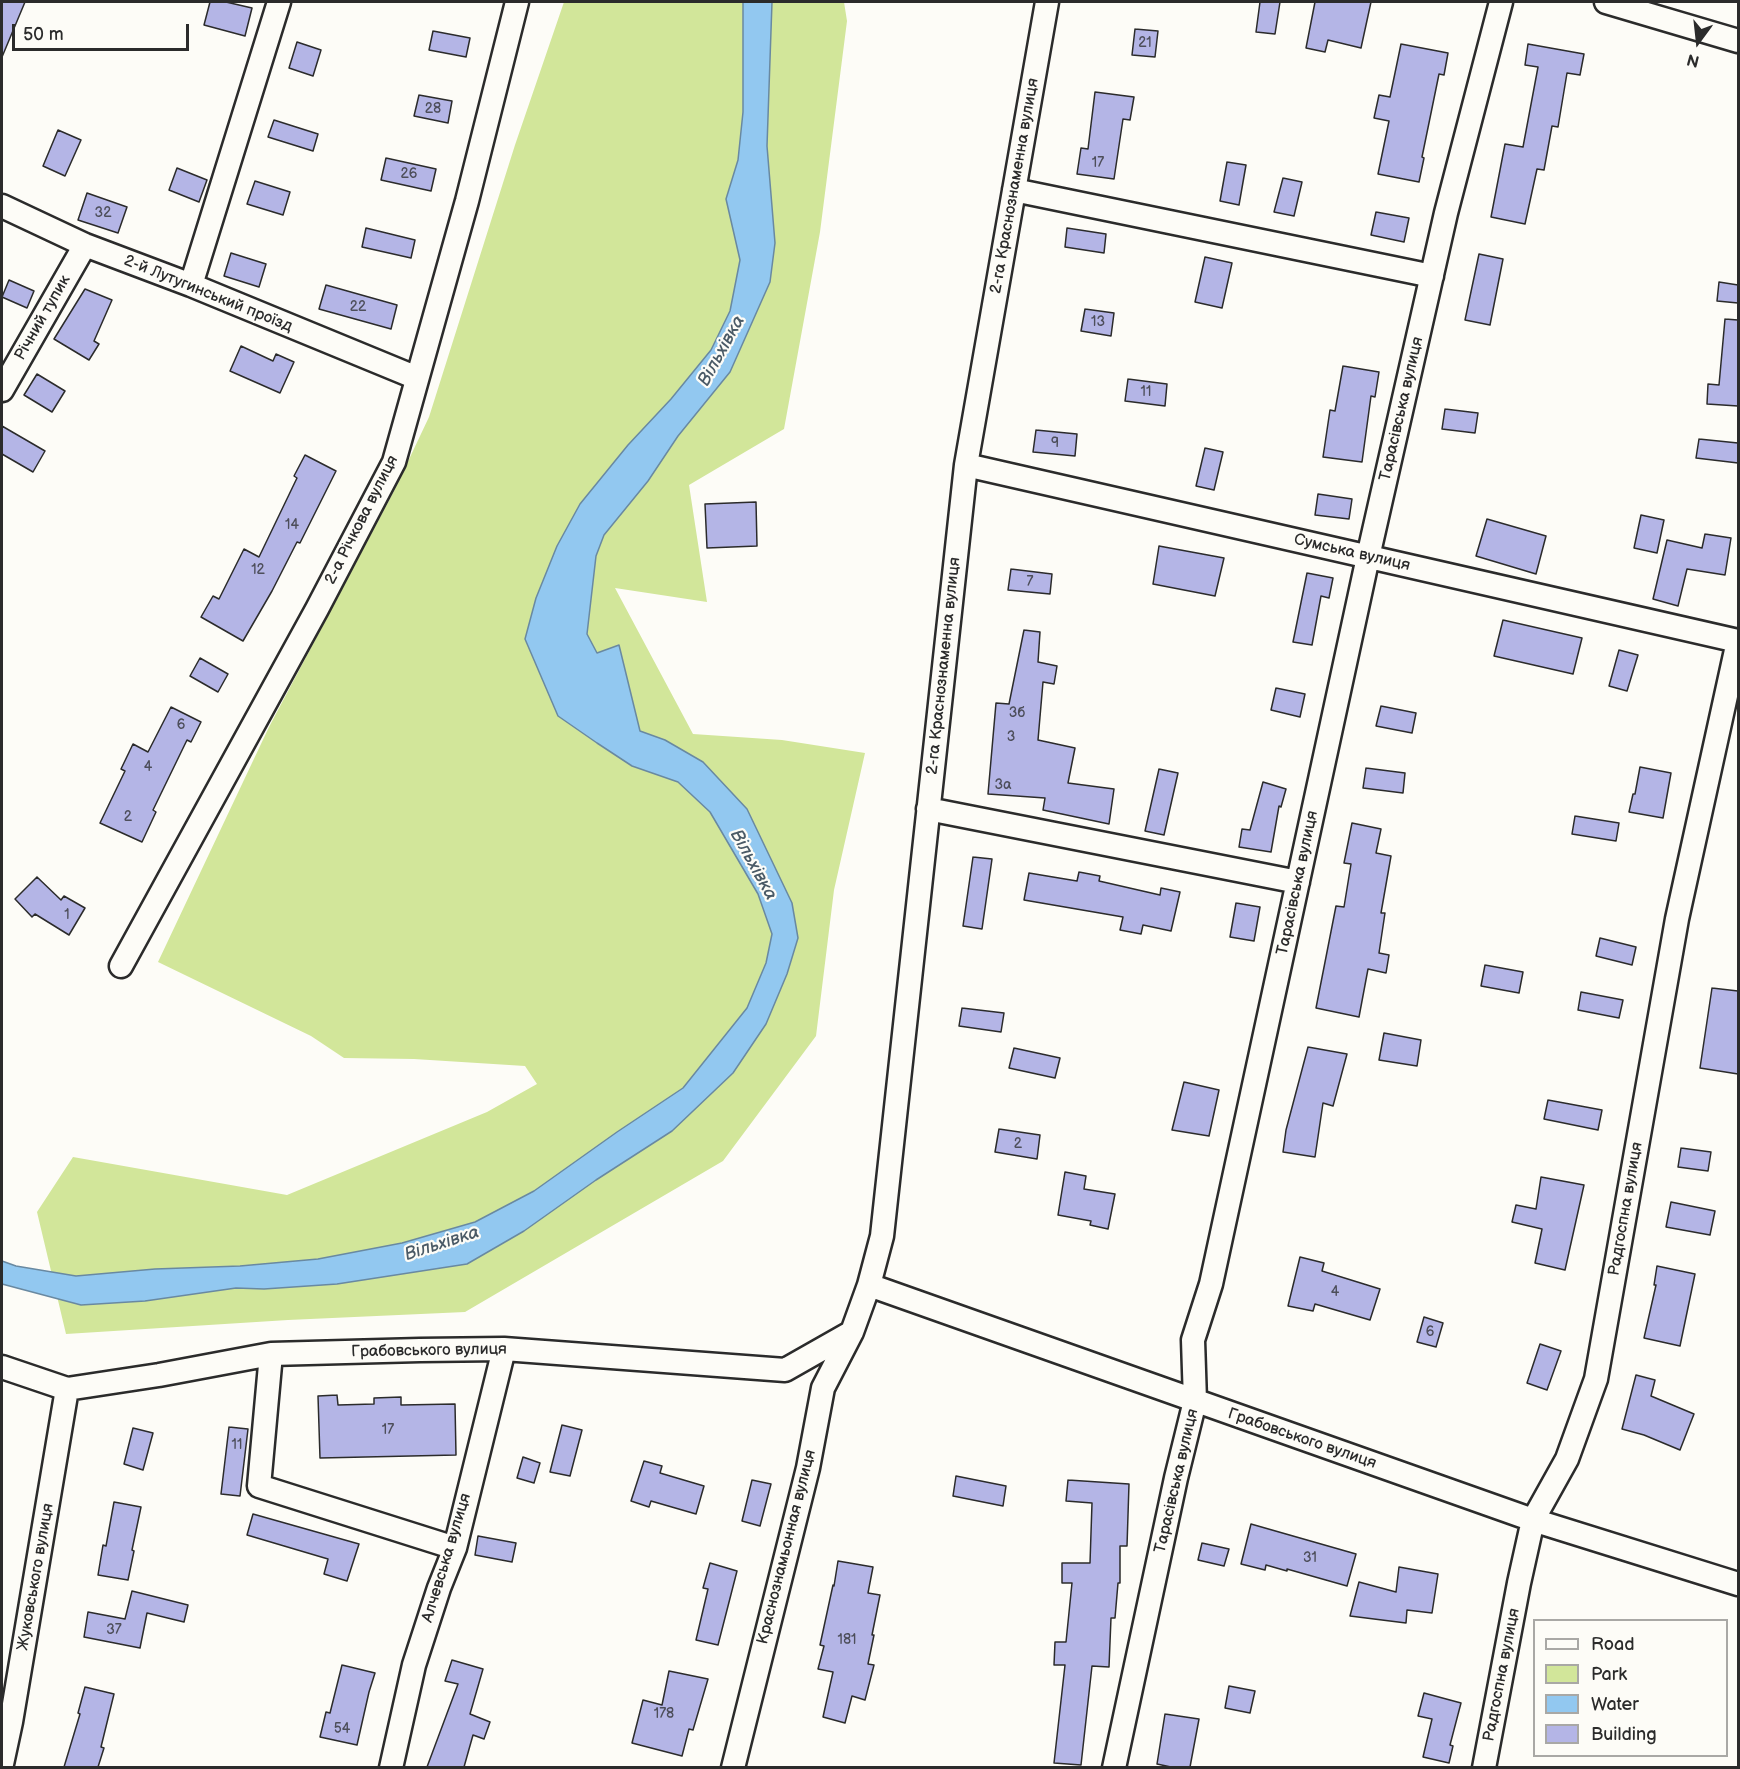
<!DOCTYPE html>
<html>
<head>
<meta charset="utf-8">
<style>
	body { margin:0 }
	#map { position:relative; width:1740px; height:1769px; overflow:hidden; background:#fdfcf7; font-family:"Balsamiq Sans",sans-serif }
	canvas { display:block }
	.frame { position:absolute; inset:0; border:3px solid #2b2b2b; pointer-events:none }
	.legend { position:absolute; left:1533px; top:1619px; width:195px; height:138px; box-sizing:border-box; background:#fdfcf7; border:2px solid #a9a8a5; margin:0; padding:8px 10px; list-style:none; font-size:18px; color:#2b2b2b }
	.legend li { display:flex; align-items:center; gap:12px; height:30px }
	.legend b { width:30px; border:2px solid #a9a8a5 }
	.north { position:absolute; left:1668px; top:12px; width:60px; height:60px; -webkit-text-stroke:4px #fdfcf7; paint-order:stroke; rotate:195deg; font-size:16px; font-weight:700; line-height:24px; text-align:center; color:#2b2b2b }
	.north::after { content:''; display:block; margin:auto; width:21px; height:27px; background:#2b2b2b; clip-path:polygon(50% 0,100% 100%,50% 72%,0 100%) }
	.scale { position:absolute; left:12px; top:24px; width:177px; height:27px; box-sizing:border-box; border:3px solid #2b2b2b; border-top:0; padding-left:8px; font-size:18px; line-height:21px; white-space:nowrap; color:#2b2b2b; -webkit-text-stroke:4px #fdfcf7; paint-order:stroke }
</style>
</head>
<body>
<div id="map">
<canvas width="1740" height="1769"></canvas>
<div class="frame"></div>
<ul class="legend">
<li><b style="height:8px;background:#fdfcf7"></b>Road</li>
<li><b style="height:16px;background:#d2e69a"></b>Park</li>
<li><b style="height:16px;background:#92c8f0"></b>Water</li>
<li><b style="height:16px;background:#b4b5e6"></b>Building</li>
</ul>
<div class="north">N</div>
<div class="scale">50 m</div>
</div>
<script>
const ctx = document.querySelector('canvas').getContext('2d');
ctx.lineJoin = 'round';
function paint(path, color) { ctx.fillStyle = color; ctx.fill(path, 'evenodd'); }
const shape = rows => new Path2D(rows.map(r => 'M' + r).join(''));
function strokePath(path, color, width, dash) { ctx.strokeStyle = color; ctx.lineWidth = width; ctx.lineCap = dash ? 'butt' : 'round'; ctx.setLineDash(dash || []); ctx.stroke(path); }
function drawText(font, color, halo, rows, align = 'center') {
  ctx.font = font + ' "Balsamiq Sans",sans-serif'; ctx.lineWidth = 4.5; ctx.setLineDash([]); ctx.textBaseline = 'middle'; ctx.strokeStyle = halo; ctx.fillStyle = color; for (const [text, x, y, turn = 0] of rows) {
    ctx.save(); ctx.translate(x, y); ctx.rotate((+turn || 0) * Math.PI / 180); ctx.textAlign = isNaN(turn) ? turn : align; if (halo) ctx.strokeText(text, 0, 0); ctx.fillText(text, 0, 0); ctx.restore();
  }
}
const green = shape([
	[564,2,844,2,847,21,820,232,784,429,689,485,707,602,615,588,693,734,782,740,865,753,834,890,816,1036,723,1161,465,1312,288,1320,66,1334,37,1212,73,1157,287,1195,487,1112,537,1084,525,1066,414,1059,344,1058,311,1036,158,962,269,727,394,491,429,417,515,145]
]);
const water = shape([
	[743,2,772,2,767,146,775,243,770,282,730,372,678,436,648,481,604,535,596,556,587,634,597,653,619,645,640,731,665,740,703,762,747,809,792,903,798,938,787,974,766,1024,733,1073,672,1131,596,1180,524,1231,467,1264,337,1284,264,1289,236,1288,145,1301,81,1305,2,1284,2,1261,16,1266,76,1276,155,1269,240,1266,318,1259,402,1243,475,1222,534,1191,617,1132,683,1088,747,1008,766,963,772,934,758,894,710,812,678,782,632,766,597,743,558,716,525,639,536,598,557,546,580,504,628,445,671,399,711,350,730,311,740,260,726,199,738,160,743,112,743,2]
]);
const building = shape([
	[2,2,25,2,2,57,2,2],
	[210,2,226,2,252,8,245,36,204,25,210,2],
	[1260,2,1280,2,1275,34,1256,32,1260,2],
	[1315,2,1371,2,1361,48,1328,40,1325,52,1306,48,1315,2],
	[1135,29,1158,31,1155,57,1132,55,1135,29],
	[433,31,470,38,466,57,429,50,433,31],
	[297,42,321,50,313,76,289,68,297,42],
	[1401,44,1448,53,1444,75,1439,74,1422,157,1424,158,1419,182,1378,174,1389,121,1374,118,1379,95,1390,97,1401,44],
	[1528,44,1584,54,1580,75,1567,73,1558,127,1552,126,1544,170,1537,169,1525,224,1491,217,1505,144,1523,147,1538,67,1525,65,1528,44],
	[1095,92,1134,97,1130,120,1123,119,1114,179,1077,174,1081,148,1088,149,1095,92],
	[419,95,452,101,448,123,414,116,419,95],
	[274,120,318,134,313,151,268,137,274,120],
	[58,130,81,140,65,176,43,166,58,130],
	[386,158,436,169,431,191,381,180,386,158],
	[1227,162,1246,165,1239,205,1220,201,1227,162],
	[177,168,207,180,199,202,169,190,177,168],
	[1283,178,1302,182,1294,216,1274,212,1283,178],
	[255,181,290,192,283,215,247,204,255,181],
	[87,193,127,207,118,233,78,220,87,193],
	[1376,212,1409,218,1404,242,1371,235,1376,212],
	[366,228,415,240,411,258,362,247,366,228],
	[1067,228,1106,234,1104,253,1065,247,1067,228],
	[231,253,266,264,259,287,224,276,231,253],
	[1479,254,1503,259,1490,325,1465,320,1479,254],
	[1205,257,1232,263,1222,308,1195,302,1205,257],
	[9,280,34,291,27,308,2,297,9,280],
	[1719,282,1738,285,1738,303,1717,301,1719,282],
	[326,285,397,305,391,329,319,309,326,285],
	[85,289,112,300,94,341,99,344,89,360,54,339,85,289],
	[1085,309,1114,313,1111,336,1081,331,1085,309],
	[1725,319,1738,320,1738,406,1707,404,1708,384,1719,385,1725,319],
	[241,346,273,361,276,354,294,362,280,393,230,371,241,346],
	[1343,366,1379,372,1375,397,1371,396,1362,462,1323,457,1330,410,1335,411,1343,366],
	[37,374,65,391,52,412,24,395,37,374],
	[1128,379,1167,384,1165,406,1125,401,1128,379],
	[1445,409,1478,413,1475,433,1442,429,1445,409],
	[2,426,45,451,33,472,2,454,2,426],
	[1036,430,1077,434,1075,456,1033,452,1036,430],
	[1699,439,1738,443,1738,463,1696,458,1699,439],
	[1205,448,1223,452,1214,490,1196,486,1205,448],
	[305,455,336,471,300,543,297,542,272,591,243,641,201,617,213,596,219,599,244,549,259,557,297,478,294,476,305,455],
	[1318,494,1352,499,1349,519,1315,515,1318,494],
	[756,502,757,546,707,548,705,504,756,502],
	[1641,515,1664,520,1657,553,1634,548,1641,515],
	[1487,519,1546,536,1536,574,1476,556,1487,519],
	[1705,534,1731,538,1725,575,1687,569,1678,606,1653,599,1667,540,1702,548,1705,534],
	[1159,546,1224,558,1215,596,1153,584,1159,546],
	[1011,569,1052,574,1050,594,1008,590,1011,569],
	[1307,573,1333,578,1329,598,1321,596,1312,645,1293,642,1307,573],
	[1503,620,1582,638,1573,674,1494,656,1503,620],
	[1024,630,1040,632,1038,662,1057,666,1054,684,1043,682,1038,740,1075,748,1068,783,1114,789,1109,824,1043,810,1045,798,988,794,996,703,1009,704,1024,630],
	[1619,650,1638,655,1627,691,1609,686,1619,650],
	[200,658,228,674,218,692,190,676,200,658],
	[1276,688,1305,694,1300,717,1271,710,1276,688],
	[1381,706,1416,713,1412,733,1376,726,1381,706],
	[171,707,201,722,191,742,187,740,153,810,156,812,142,842,100,823,125,771,121,769,133,744,148,752,171,707],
	[1640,767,1671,773,1663,818,1629,812,1633,794,1635,794,1640,767],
	[1366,768,1405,773,1403,793,1363,788,1366,768],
	[1159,769,1178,773,1164,835,1145,831,1159,769],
	[1263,782,1286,789,1281,807,1279,806,1271,852,1239,847,1242,829,1250,830,1263,782],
	[1575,816,1619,823,1616,841,1572,834,1575,816],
	[1352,823,1381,829,1376,853,1391,856,1381,913,1385,913,1379,953,1389,955,1386,973,1368,969,1359,1017,1316,1008,1336,906,1344,907,1351,864,1344,863,1352,823],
	[973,857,992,859,982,929,963,926,973,857],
	[1079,872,1100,876,1099,881,1160,895,1161,888,1180,892,1171,931,1143,925,1141,934,1120,930,1123,917,1024,900,1029,873,1077,881,1079,872],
	[37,877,61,900,64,896,85,908,69,935,35,914,32,917,15,899,37,877],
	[1236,903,1260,907,1254,941,1230,937,1236,903],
	[1600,938,1636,947,1632,965,1596,956,1600,938],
	[1485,965,1523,972,1519,993,1481,986,1485,965],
	[1712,988,1738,991,1738,1074,1700,1068,1712,988],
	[1581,992,1623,1000,1619,1018,1578,1010,1581,992],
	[962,1008,1004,1013,1001,1032,959,1026,962,1008],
	[1384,1033,1421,1040,1417,1066,1379,1060,1384,1033],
	[1308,1047,1347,1054,1333,1106,1323,1103,1315,1157,1283,1152,1286,1130,1308,1047],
	[1014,1048,1060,1058,1055,1078,1009,1068,1014,1048],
	[1184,1082,1219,1090,1209,1136,1172,1130,1184,1082],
	[1548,1100,1602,1110,1598,1130,1544,1119,1548,1100],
	[999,1129,1040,1135,1037,1159,995,1152,999,1129],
	[1681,1148,1711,1152,1708,1171,1678,1167,1681,1148],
	[1065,1172,1086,1176,1084,1189,1115,1194,1108,1229,1090,1225,1091,1221,1058,1215,1065,1172],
	[1541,1177,1584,1185,1565,1270,1535,1263,1542,1229,1512,1222,1516,1205,1536,1209,1541,1177],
	[1671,1202,1715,1211,1710,1235,1666,1227,1671,1202],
	[1300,1257,1324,1263,1322,1271,1380,1289,1370,1320,1315,1304,1313,1311,1288,1306,1300,1257],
	[1657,1266,1695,1274,1680,1346,1644,1338,1656,1285,1654,1285,1657,1266],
	[1424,1317,1443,1323,1436,1347,1417,1342,1424,1317],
	[1540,1344,1561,1351,1547,1390,1527,1383,1540,1344],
	[1636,1375,1655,1380,1651,1396,1694,1414,1680,1450,1644,1435,1622,1429,1636,1375],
	[337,1395,338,1405,374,1404,374,1398,401,1397,401,1405,455,1404,456,1455,320,1458,318,1396,337,1395],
	[562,1425,582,1430,570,1476,550,1472,562,1425],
	[229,1427,248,1429,240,1496,221,1494,229,1427],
	[133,1428,153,1433,143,1470,124,1464,133,1428],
	[523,1457,540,1463,534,1483,517,1478,523,1457],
	[644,1461,662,1466,660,1473,704,1486,696,1514,651,1501,649,1507,631,1501,644,1461],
	[956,1476,1006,1486,1003,1506,953,1496,956,1476],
	[752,1480,771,1484,760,1526,742,1521,752,1480],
	[1068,1480,1129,1484,1127,1546,1120,1546,1120,1583,1118,1583,1115,1618,1111,1618,1109,1667,1092,1666,1081,1765,1054,1763,1065,1665,1054,1665,1055,1642,1066,1642,1072,1583,1062,1583,1062,1563,1090,1563,1092,1503,1066,1501,1068,1480],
	[114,1502,141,1507,132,1550,134,1551,128,1580,98,1575,103,1545,106,1546,114,1502],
	[253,1514,359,1544,347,1581,324,1574,328,1559,247,1535,253,1514],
	[1251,1524,1356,1554,1347,1586,1287,1569,1287,1571,1266,1565,1265,1570,1241,1564,1251,1524],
	[478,1536,516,1543,512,1562,475,1555,478,1536],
	[1202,1543,1229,1549,1224,1566,1198,1560,1202,1543],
	[838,1561,873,1567,868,1593,880,1595,872,1635,874,1635,868,1664,874,1665,865,1700,852,1696,845,1723,823,1717,833,1672,818,1669,824,1646,820,1645,833,1585,834,1586,838,1561],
	[710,1563,737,1571,718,1645,696,1640,708,1589,703,1588,710,1563],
	[1399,1567,1438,1574,1432,1613,1407,1610,1406,1623,1350,1616,1359,1582,1396,1592,1399,1567],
	[132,1591,188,1605,184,1622,147,1613,140,1648,84,1637,88,1612,125,1619,132,1591],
	[452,1660,483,1669,470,1714,490,1722,484,1739,473,1735,464,1767,427,1767,458,1684,445,1681,452,1660],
	[342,1665,375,1673,369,1692,357,1745,320,1737,326,1712,330,1713,342,1665],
	[669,1671,708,1679,693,1730,689,1729,682,1756,632,1743,643,1700,662,1705,669,1671],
	[1229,1686,1255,1691,1250,1713,1225,1708,1229,1686],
	[85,1687,114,1694,101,1747,104,1748,98,1767,64,1767,80,1714,78,1713,85,1687],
	[1424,1693,1461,1703,1450,1745,1453,1746,1449,1763,1423,1757,1432,1719,1418,1716,1424,1693],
	[1165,1714,1199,1719,1190,1767,1171,1767,1157,1764,1165,1714]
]);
const minor = shape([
	[1606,2,1738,41],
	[1014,190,1432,276],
	[2,206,85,245,191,285,417,378],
	[191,285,279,2],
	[2,390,85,245],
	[966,465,1738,641,1677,919,1596,1379,1567,1459,1533,1520,1519,1583,1484,1768],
	[928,809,1298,882],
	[121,966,317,609,394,462,467,201,517,2],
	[869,1285,1533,1520,1738,1584],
	[271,1354,259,1486,455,1548],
	[2,1367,67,1389,159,1375,271,1354,420,1350,504,1349,785,1370,852,1332],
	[2,1764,11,1722,67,1389],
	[391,1768,414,1665,439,1588,455,1548,504,1349],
	[733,1768,808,1468,823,1388,852,1332,869,1285,882,1236,966,465,1047,2],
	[1114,1768,1176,1478,1195,1401,1193,1340,1211,1284,1368,557,1446,213,1501,2]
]);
const numberNames = [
	["21",1145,43],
	["28",433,109],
	["17",1098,163],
	["26",409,174],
	["32",103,213],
	["22",358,307],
	["13",1098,322],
	["11",1146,392],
	["9",1055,443],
	["14",292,525],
	["12",258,570],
	["7",1030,582],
	["3б",1017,713],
	["6",181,725],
	["3",1011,737],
	["4",148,767],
	["3а",1003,785],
	["2",128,817],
	["1",67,915],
	["2",1018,1144],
	["4",1335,1292],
	["6",1430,1332],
	["17",388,1430],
	["11",237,1445],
	["31",1310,1558],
	["37",114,1630],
	["181",847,1640],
	["178",664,1714],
	["54",342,1729]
];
const streetNames = [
	["2-га Краснознаменна вулиця",1015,186,-80],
	["2-й Лутугинський проїзд",208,294,22],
	["Річний тупик",43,318,-60],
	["Тарасівська вулиця",1402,409,-77],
	["2-а Річкова вулиця",362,520,-63],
	["Сумська вулиця",1352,553,13],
	["2-га Краснознаменна вулиця",944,666,-84],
	["Тарасівська вулиця",1298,883,-78],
	["Радгоспна вулиця",1626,1209,-80],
	["Грабовського вулиця",429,1351,-1],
	["Грабовського вулиця",1302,1439,19],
	["Тарасівська вулиця",1177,1481,-77],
	["Краснознамьонная вулиця",787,1547,-76],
	["Алчевська вулиця",447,1558,-73],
	["Жуковського вулиця",36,1577,-80],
	["Радгоспна вулиця",1502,1675,-79]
];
const waterNames = [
	["Вільхівка",722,351,-61],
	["Вільхівка",753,865,61],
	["Вільхівка",442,1244,-18]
];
paint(green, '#d2e69a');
paint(water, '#92c8f0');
strokePath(water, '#6989a1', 1.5);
paint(building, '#b4b5e6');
strokePath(building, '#2b2b2b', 1.5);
strokePath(minor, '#2b2b2b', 27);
strokePath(minor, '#fdfcf7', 22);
drawText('14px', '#4d4e5a', null, numberNames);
drawText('16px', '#2b2b2b', '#fdfcf7', streetNames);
drawText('italic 18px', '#4a5a66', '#fdfcf7', waterNames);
</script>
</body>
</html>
